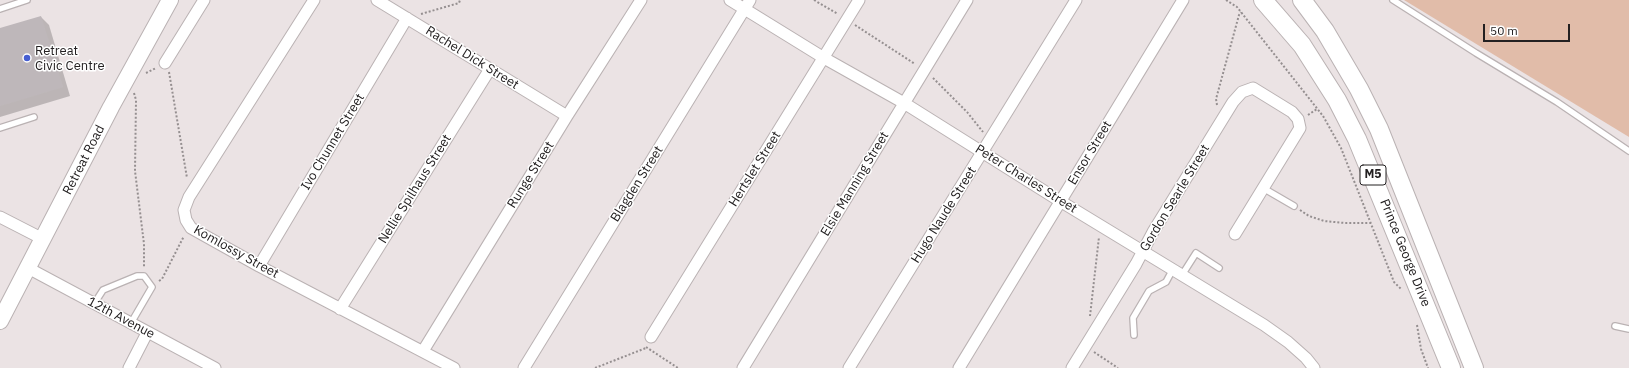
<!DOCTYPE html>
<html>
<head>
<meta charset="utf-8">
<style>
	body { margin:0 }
	#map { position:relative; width:1629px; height:368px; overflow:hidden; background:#ebe3e4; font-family:"IBM Plex Sans",sans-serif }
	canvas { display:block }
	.scale { position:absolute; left:1483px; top:24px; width:87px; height:18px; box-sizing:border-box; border:2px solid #232021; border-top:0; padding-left:5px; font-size:12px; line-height:14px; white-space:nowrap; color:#232021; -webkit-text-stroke:3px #fff; paint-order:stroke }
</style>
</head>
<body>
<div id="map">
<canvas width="1629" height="368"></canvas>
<div class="scale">50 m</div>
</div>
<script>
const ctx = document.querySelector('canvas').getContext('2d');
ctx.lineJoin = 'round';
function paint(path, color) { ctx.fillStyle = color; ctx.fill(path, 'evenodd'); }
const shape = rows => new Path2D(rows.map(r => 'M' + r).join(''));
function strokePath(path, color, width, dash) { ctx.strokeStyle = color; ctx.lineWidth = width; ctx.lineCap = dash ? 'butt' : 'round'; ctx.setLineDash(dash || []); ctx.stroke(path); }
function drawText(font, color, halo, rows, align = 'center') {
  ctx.font = font + ' "IBM Plex Sans",sans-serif'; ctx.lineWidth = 3; ctx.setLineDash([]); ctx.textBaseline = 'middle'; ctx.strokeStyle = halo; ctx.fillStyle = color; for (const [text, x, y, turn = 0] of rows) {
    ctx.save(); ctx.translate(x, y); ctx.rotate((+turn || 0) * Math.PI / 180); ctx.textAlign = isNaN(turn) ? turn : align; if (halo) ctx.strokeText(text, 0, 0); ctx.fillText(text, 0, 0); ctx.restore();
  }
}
const green = shape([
	[1404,0,1629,0,1629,137]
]);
const shadow = shape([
	[41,17,49,25,70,96,0,117,0,29]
]);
const building = shape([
	[41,16,63,87,0,106,0,28]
]);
const path = shape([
	[814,0,838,14],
	[1226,0,1237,7,1323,116,1341,148,1394,282,1402,290],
	[421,14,459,3,460,0],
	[855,25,915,64],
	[169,72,187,178],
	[146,73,156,68],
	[933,78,967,112,983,132],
	[134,93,136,100,135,171,144,244,144,267],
	[1217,105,1216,99,1239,15,1241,12],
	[1308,115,1317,109],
	[1300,210,1309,216,1324,221,1345,223,1371,223],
	[159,281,162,279,184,236],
	[1090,316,1099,237],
	[1417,325,1421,349,1428,368],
	[646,347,678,368],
	[1094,352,1118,368],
	[595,368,646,348]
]);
const service = shape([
	[1393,0,1476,53,1557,102,1629,151],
	[0,9,27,0],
	[0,128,34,117],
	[1263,188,1294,206],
	[1182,275,1196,253,1219,268],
	[94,304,103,290,137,276,144,276,152,287,131,323],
	[1615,326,1629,329],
	[1134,335,1133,318,1149,291,1166,282,1173,269]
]);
const minor = shape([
	[314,0,189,197,184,210,186,220,191,228,259,266,454,368],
	[377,0,567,116],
	[730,0,824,58,904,103,1060,201,1264,325,1288,342,1306,358,1314,368],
	[165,63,204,0],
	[0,217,43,239],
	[259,266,407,18],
	[28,268,215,368],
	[340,309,490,69],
	[651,337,859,0],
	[423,351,567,116,641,0],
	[129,368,147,333],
	[524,368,750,0],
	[743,368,967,0],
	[849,368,1076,0],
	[959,368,1183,0],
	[1072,368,1136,264,1153,232,1233,102,1242,92,1253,88,1292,112,1298,119,1300,128,1235,234]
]);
const secondary = shape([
	[0,321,111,107,170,0]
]);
const primary = shape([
	[1263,0,1302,45,1337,100,1357,139,1451,368],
	[1302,0,1325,31,1359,89,1379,129,1474,368]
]);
const markers = [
	[27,58,4,"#465ed1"]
];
const shields = [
	[1373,175,26]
];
const shieldNames = [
	["M5",1373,175]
];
const poiNames = [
	["Retreat",35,51],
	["Civic Centre",35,66]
];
const streetNames = [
	["Rachel Dick Street",472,58,32],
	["Ivo Chunnet Street",333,142,-59],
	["Ensor Street",1090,153,-59],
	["Retreat Road",84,160,-63],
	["Hertslet Street",755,169,-58],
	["Runge Street",531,175,-58],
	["Peter Charles Street",1026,179,32],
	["Blagden Street",637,184,-58],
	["Elsie Manning Street",855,184,-59],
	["Nellie Spilhaus Street",415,189,-58],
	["Gordon Searle Street",1175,198,-59],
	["Hugo Naude Street",944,215,-58],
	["Komlossy Street",236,252,29],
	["Prince George Drive",1405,253,68],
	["12th Avenue",121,318,28]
];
paint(green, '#e1bca9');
paint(shadow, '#0003');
paint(building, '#beb7ba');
strokePath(service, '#bab2b3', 8);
strokePath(minor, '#bab2b3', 13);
strokePath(secondary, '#bab2b3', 18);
strokePath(primary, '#bab2b3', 20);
strokePath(path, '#958f90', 2, [2, 2]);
strokePath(service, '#fff', 5.5);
strokePath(minor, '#fff', 11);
strokePath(secondary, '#fff', 16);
strokePath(primary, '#fff', 18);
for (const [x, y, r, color] of markers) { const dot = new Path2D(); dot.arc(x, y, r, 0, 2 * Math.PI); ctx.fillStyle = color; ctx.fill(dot); strokePath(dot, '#fff', 1.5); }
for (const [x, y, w] of shields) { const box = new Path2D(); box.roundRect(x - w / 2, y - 10, w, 20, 3); ctx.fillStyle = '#fff'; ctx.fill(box); strokePath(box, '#232021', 1); }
drawText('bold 12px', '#232021', null, shieldNames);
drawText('13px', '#232021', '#fff', poiNames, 'left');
drawText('13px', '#232021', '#fff', streetNames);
</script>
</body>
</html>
